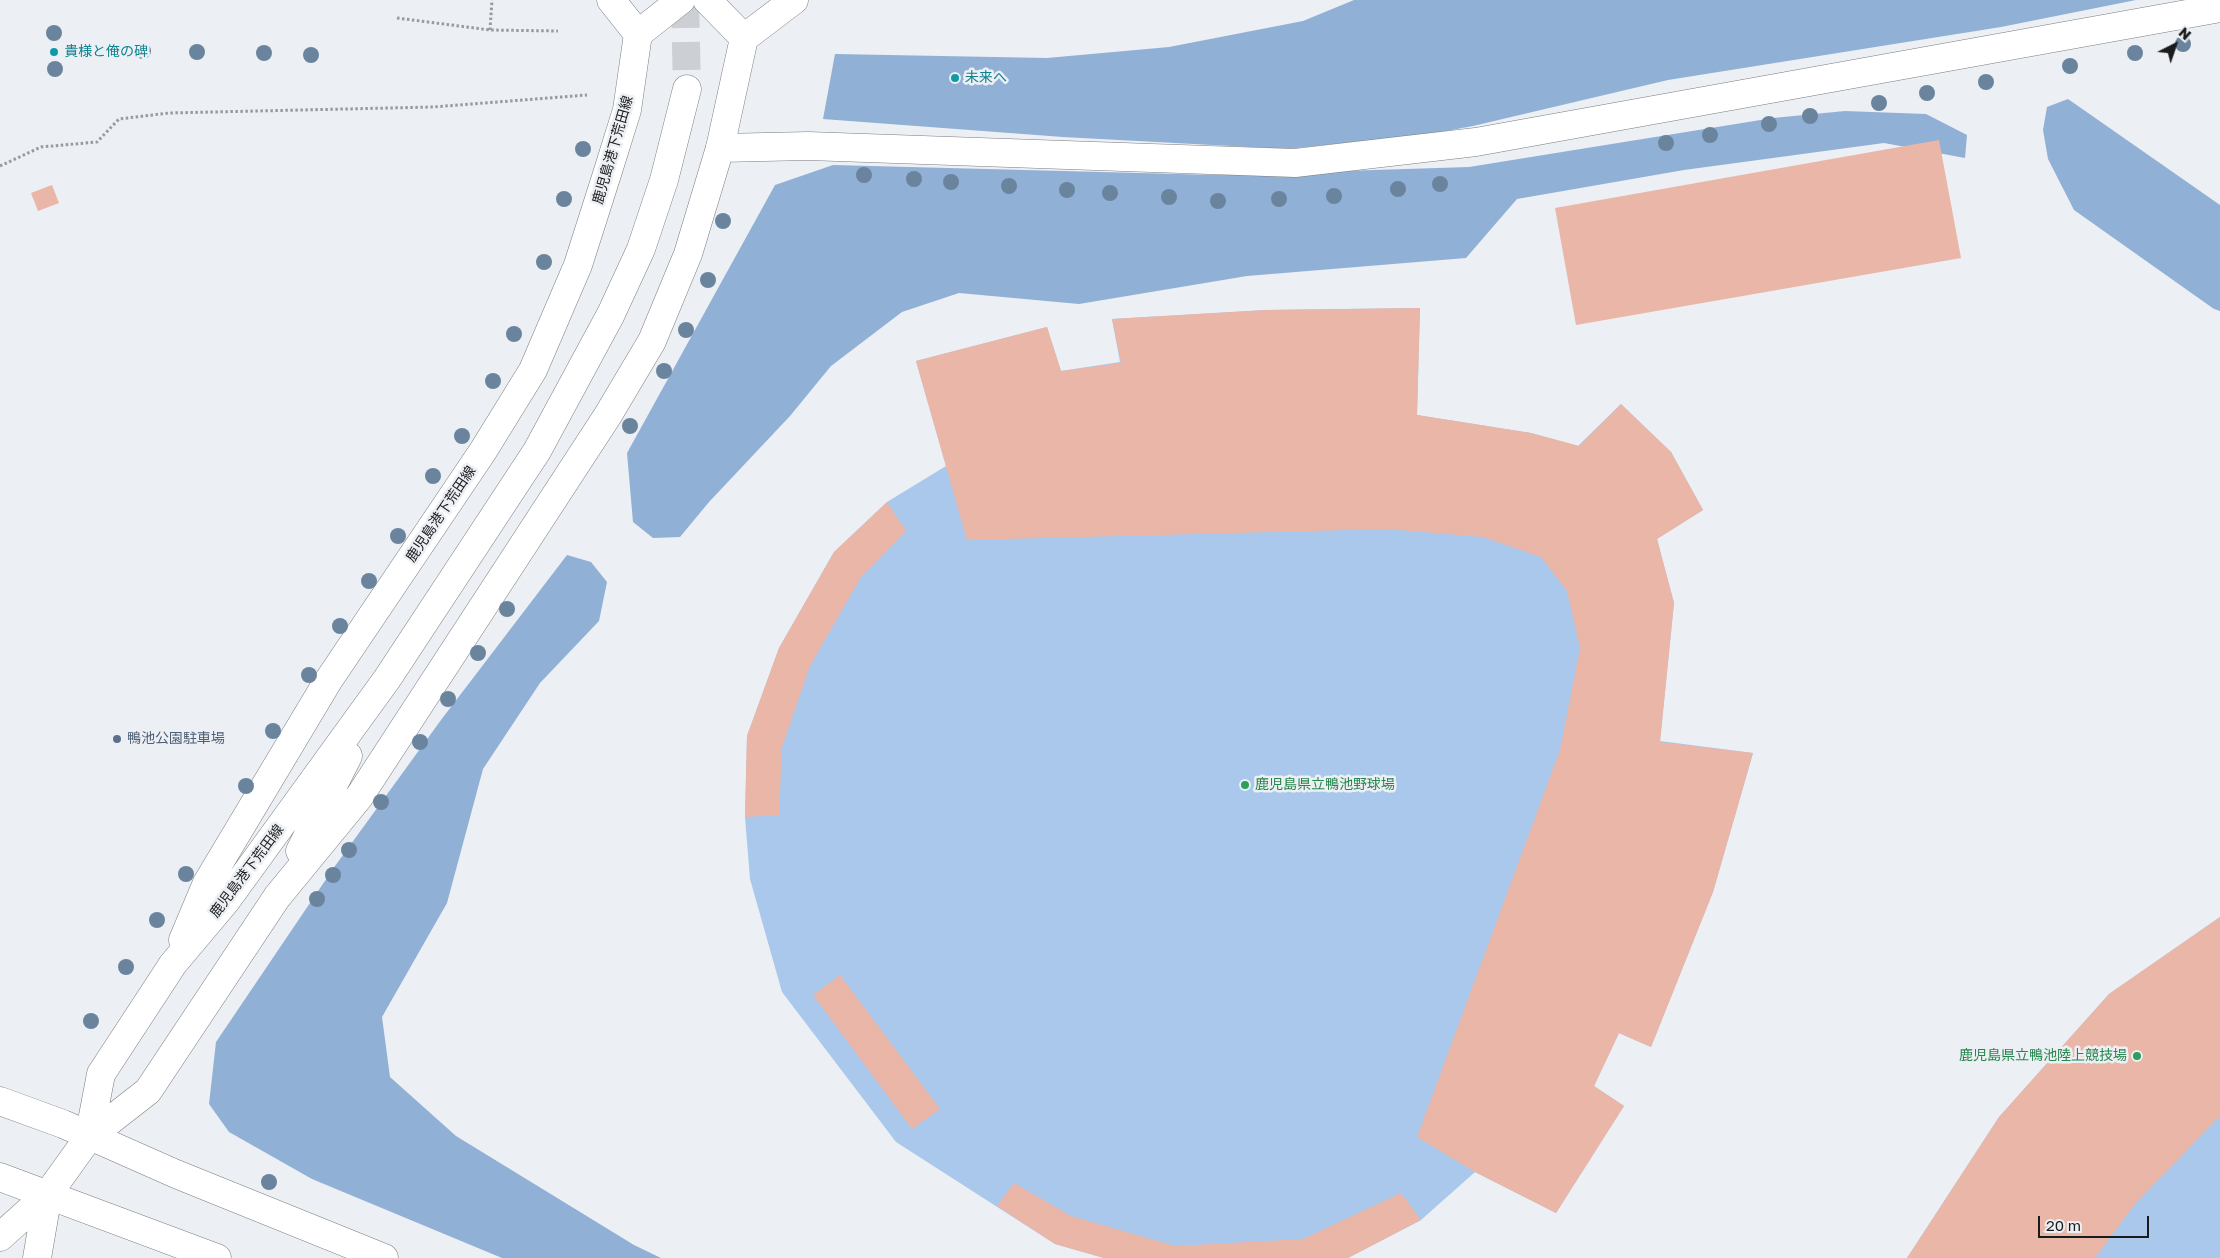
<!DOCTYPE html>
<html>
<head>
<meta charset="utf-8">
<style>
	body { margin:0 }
	#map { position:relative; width:2220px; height:1258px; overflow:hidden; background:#eceff3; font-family:"Golos Text",sans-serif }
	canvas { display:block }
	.north { position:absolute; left:2150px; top:20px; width:50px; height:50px; -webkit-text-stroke:4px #eceff3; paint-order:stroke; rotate:41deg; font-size:14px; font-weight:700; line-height:20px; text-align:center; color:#1a1b1d }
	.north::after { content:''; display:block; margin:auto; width:18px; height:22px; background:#1a1b1d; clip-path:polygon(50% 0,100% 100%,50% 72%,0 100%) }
	.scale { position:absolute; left:2038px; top:1216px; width:111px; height:22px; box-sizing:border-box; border:2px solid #1a1b1d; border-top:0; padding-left:6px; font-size:15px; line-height:18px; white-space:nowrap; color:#1a1b1d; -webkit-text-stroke:4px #eceff3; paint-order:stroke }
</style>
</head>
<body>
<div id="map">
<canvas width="2220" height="1258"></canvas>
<div class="north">N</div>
<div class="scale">20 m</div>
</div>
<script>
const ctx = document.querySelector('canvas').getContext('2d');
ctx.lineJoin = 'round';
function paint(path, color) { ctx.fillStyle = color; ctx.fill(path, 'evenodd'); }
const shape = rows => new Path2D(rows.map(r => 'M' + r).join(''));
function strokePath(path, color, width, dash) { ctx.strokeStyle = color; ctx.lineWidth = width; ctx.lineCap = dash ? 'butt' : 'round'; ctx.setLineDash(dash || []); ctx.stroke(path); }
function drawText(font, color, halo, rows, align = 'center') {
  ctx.font = font + ' "Golos Text","Noto Sans JP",sans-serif'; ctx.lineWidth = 5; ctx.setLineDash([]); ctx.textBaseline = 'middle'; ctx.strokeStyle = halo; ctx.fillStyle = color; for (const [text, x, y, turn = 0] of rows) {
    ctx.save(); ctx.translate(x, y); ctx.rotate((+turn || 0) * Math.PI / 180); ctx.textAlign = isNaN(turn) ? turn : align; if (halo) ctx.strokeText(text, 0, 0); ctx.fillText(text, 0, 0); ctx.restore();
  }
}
const green = shape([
	[1420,308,1417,415,1531,433,1578,446,1621,404,1671,452,1703,510,1657,539,1674,603,1660,741,1753,753,1713,892,1651,1047,1619,1033,1594,1086,1624,1106,1556,1213,1475,1172,1421,1220,1348,1258,1104,1258,1055,1244,896,1142,782,992,750,879,745,817,747,736,779,648,834,552,887,502,946,466,916,361,1047,327,1061,371,1120,362,1112,319,1266,310],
	[2220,917,2220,1258,1907,1258,1999,1117,2109,994]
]);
const forest = shape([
	[1354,0,2136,0,2001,27,1668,80,1473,126,1430,134,1287,149,1063,137,823,119,835,54,1047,58,1169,47,1303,21],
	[2068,99,2220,205,2220,311,2214,309,2074,210,2048,159,2043,130,2047,107],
	[1845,111,1926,114,1967,135,1965,158,1884,143,1684,170,1517,199,1466,258,1247,276,1079,304,959,293,902,312,831,366,790,416,709,502,680,537,653,538,633,522,627,453,775,185,833,165,1216,175,1469,167,1773,118],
	[567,555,591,562,607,582,599,621,540,683,483,769,447,903,382,1017,390,1077,456,1136,634,1245,661,1258,502,1258,312,1179,229,1132,209,1104,216,1042,335,866,441,720]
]);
const building = shape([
	[1939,140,1961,258,1576,325,1555,208],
	[52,185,59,203,38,211,31,193],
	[1420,308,1417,415,1531,433,1579,446,1621,404,1671,452,1703,510,1657,539,1674,603,1660,742,1753,753,1713,892,1651,1047,1619,1033,1594,1086,1624,1106,1556,1213,1475,1172,1417,1137,1560,750,1580,648,1567,591,1541,557,1483,537,1388,529,967,540,916,361,1047,327,1061,371,1121,363,1112,319,1266,310],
	[887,502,906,531,861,577,810,666,782,747,779,815,745,817,747,736,779,648,834,552],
	[2220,917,2220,1116,2135,1204,2095,1258,1907,1258,1999,1117,2109,994],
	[840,975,940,1109,912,1129,813,995],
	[1014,1183,1071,1216,1175,1246,1303,1239,1401,1193,1421,1220,1348,1258,1104,1258,1055,1244,997,1206]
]);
const secondaryTunnel = shape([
	[685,0,687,89]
]);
const path = shape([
	[397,18,490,30,558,31],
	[490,30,492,0],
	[0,166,41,147,97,142,119,119,169,113,433,107,587,95]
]);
const minor = shape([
	[720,148,808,146,1295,163,1476,142,2220,8]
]);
const tertiary = shape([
	[0,1101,63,1124,176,1174,384,1258],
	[0,1177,217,1258]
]);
const secondary = shape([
	[611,0,638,34],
	[707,0,744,38],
	[638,34,681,0],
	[744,38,794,0],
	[300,851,348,756],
	[183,940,207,883,328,681,483,451,533,370,578,265,608,171,627,110,638,34],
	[89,1137,101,1074,173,964,226,901,387,679,537,451,611,314,641,249,664,180,687,89],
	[0,1237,48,1194,89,1137,148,1091,277,897,359,797,608,415,652,341,688,254,720,148,744,38],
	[37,1258,48,1194]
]);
const trees = [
	[54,33],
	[2183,44],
	[143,51],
	[197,52],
	[264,53],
	[2135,53],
	[311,55],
	[2070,66],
	[55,69],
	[1986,82],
	[1927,93],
	[1879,103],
	[1810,116],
	[1769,124],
	[1710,135],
	[1666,143],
	[583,149],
	[864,175],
	[914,179],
	[951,182],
	[1440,184],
	[1009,186],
	[1398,189],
	[1067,190],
	[1110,193],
	[1334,196],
	[1169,197],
	[564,199],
	[1279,199],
	[1218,201],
	[723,221],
	[544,262],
	[708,280],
	[686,330],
	[514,334],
	[664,371],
	[493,381],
	[630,426],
	[462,436],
	[433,476],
	[398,536],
	[369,581],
	[507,609],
	[340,626],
	[478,653],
	[309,675],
	[448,699],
	[273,731],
	[420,742],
	[246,786],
	[381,802],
	[349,850],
	[186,874],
	[333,875],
	[317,899],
	[157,920],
	[126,967],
	[91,1021],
	[269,1182]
];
const markers = [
	[54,52,5,"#0f9aa8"],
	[955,78,5,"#0f9aa8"],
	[117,739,5,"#5c6f8a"],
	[1245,785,5,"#2e9e5b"],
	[2137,1056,5,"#2e9e5b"]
];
const cultureNames = [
	["貴様と俺の碑",64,52],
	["未来へ",965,78]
];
const streetNames = [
	["鹿児島港下荒田線",613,150,-74],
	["鹿児島港下荒田線",441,514,-56],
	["鹿児島港下荒田線",247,871,-53]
];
const serviceNames = [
	["鴨池公園駐車場",127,739]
];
const leisureNames = [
	["鹿児島県立鴨池野球場",1255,785],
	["鹿児島県立鴨池陸上競技場",2127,1056,"right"]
];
paint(green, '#a9c8ec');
paint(forest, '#91b0d5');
paint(building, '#e9b6a8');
strokePath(secondaryTunnel, '#cccfd3', 28, [28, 14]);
strokePath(minor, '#7a7d80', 29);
strokePath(tertiary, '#7a7d80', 29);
strokePath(secondary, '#7a7d80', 29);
strokePath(path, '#989a9d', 3, [2.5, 2.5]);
strokePath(minor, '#fff', 28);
strokePath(tertiary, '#fff', 28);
strokePath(secondary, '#fff', 28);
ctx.fillStyle = '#6a849e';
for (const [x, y] of trees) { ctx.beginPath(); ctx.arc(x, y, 8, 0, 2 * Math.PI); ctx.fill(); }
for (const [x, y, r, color] of markers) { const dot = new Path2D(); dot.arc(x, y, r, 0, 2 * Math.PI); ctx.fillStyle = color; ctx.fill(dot); strokePath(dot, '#eceff3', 2); }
drawText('14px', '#0d838f', '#eceff3', cultureNames, 'left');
drawText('14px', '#1a1b1d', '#eceff3', streetNames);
drawText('14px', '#4e5e75', '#eceff3', serviceNames, 'left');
drawText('14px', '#27864d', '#eceff3', leisureNames, 'left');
</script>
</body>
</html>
